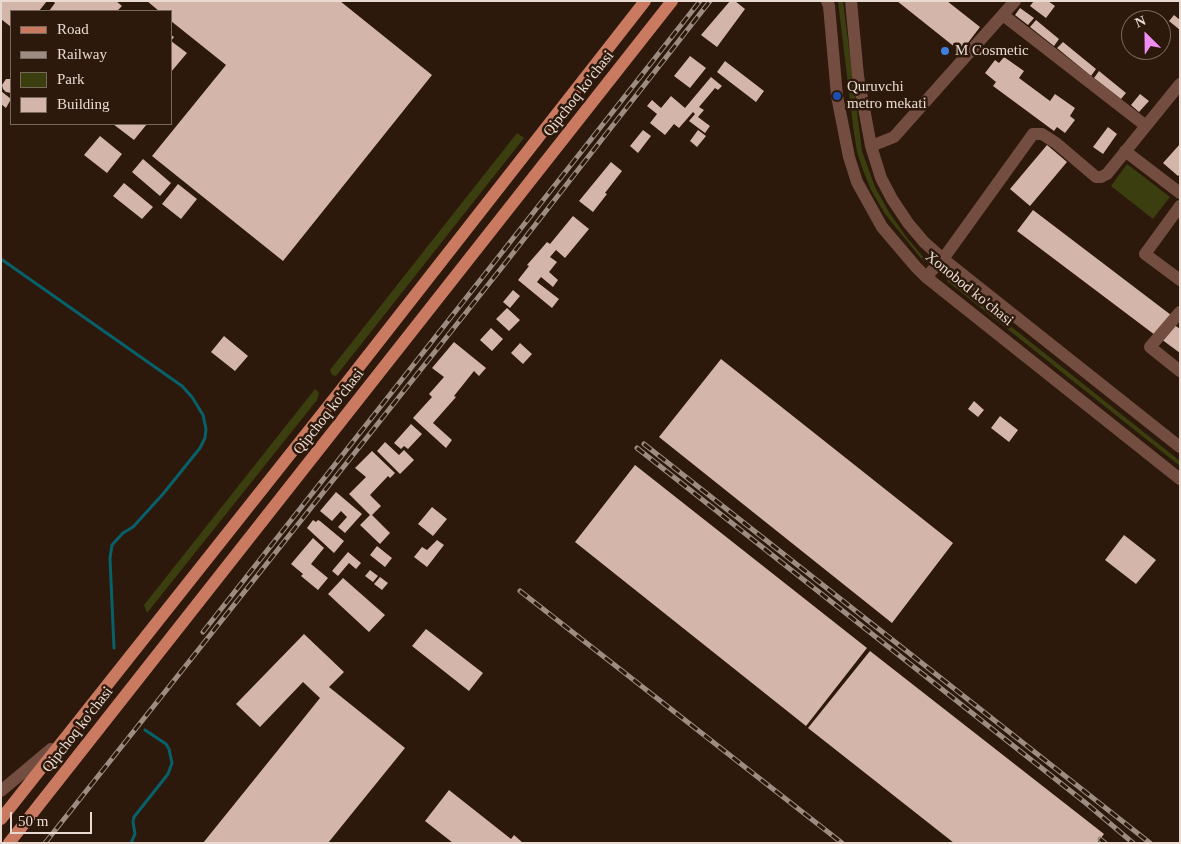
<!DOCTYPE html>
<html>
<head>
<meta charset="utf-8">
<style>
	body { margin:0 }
	#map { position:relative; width:1181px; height:844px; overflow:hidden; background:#2c190b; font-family:Georgia,serif }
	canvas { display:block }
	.frame { position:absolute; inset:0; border:2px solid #e9dbd2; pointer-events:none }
	.legend { position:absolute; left:10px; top:10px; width:162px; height:115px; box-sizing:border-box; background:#2c190b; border:1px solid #78675b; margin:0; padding:6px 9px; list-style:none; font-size:15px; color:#e9dbd2 }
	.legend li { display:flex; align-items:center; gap:10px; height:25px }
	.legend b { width:25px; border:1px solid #78675b }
	.north { position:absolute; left:1121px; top:10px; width:50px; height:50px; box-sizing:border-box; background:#2c190b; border:1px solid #78675b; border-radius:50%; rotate:337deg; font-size:14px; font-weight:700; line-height:20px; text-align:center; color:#e9dbd2 }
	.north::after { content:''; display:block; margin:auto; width:18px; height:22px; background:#f18bf5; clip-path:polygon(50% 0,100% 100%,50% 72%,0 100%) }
	.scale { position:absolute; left:10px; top:812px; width:82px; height:22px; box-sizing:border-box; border:2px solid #e9dbd2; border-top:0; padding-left:6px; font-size:15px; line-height:18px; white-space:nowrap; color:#e9dbd2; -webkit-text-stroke:4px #2c190b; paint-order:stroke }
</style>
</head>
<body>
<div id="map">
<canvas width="1181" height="844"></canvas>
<div class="frame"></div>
<ul class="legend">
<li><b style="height:6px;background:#c97a60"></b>Road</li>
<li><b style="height:6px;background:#9c8c81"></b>Railway</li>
<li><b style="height:14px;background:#3b3e0f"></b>Park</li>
<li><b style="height:14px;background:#d3b5a9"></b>Building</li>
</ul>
<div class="north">N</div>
<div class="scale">50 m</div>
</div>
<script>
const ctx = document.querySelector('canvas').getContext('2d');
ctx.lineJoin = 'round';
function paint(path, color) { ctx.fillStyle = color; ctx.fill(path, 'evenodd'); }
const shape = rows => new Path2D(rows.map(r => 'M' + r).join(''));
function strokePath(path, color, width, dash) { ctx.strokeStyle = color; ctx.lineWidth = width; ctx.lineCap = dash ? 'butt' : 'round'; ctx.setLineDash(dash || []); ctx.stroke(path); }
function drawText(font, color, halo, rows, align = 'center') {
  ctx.font = font + ' Georgia,serif'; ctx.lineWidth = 5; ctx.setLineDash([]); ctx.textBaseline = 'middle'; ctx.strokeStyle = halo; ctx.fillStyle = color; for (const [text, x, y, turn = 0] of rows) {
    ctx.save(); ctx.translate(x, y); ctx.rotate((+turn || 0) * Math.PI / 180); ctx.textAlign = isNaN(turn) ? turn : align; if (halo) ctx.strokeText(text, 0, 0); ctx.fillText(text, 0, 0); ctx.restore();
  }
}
const green = shape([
	[838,1,843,1,862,151,875,187,889,212,907,238,926,260,924,262,885,214,871,190,863,170,857,152,853,126],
	[517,133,524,138,336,376,332,375,330,370],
	[1127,164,1170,197,1153,219,1111,186],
	[950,278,1180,461,1180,466,947,281],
	[315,389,319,393,317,400,147,613,144,605]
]);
const stream = shape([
	[1,259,182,386,192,397,203,415,206,429,205,438,200,448,163,494,133,527,123,533,112,545,110,558,114,648],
	[131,843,135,834,133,822,134,817,168,774,172,763,169,749,166,744,145,730]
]);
const building = shape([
	[1,1,47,1,39,11,11,11,11,27,1,19],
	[53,1,116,1,122,6,117,11,49,11,55,3],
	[147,1,340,1,432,75,283,261,152,156,226,65,171,21,171,11,159,11],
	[730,1,735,1,745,9,717,47,701,35],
	[897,1,947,1,980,27,961,52],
	[1034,1,1048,1,1055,6,1046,18,1030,6],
	[1020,8,1034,18,1028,25,1015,15],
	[1174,15,1180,20,1180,30,1169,21],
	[1036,20,1059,39,1054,46,1030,27],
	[171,35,174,37,171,41,187,53,171,72],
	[1063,42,1096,69,1091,76,1057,48],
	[690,56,706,68,690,88,674,76],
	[1004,57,1024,71,1019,78,1050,101,1055,94,1075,108,1070,116,1075,120,1065,133,1057,127,1054,131,993,86,996,82,985,73,995,60,999,63],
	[725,61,764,91,756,102,717,72],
	[1099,71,1126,93,1121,99,1094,78],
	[711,77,722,86,718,90,715,88,699,107,704,110,698,117,710,126,705,133,689,121,695,114,693,112,679,128,674,124,665,135,650,123,657,114,647,106,652,100,661,108,671,96,685,108],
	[6,79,11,79,11,93,6,92,3,89,2,85],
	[1,91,11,99,6,108,1,104],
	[1140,94,1149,101,1139,112,1131,105],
	[113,124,147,124,134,140],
	[1108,127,1117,134,1103,154,1093,147],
	[643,130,651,136,638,153,630,146],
	[698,130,706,136,697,147,690,141],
	[100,136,122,154,107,173,84,155],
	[1180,144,1180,174,1178,176,1163,163],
	[1047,145,1067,162,1030,206,1010,189],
	[143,159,171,183,160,196,132,172],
	[611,162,622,171,605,193,607,194,593,212,579,201],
	[124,183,153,207,142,219,113,196],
	[178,184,197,199,181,219,162,204],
	[1033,210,1171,315,1155,335,1017,231],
	[573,216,589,229,565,258,556,250,550,257,557,262,549,272,558,280,553,287,541,277,537,282,559,299,552,308,518,280,529,266,527,265,541,249,547,242,550,244],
	[513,290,520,296,510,308,503,302],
	[507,308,520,320,509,331,496,319],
	[1173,324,1180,329,1180,353,1161,339],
	[491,328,503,339,492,351,480,340],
	[224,336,248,356,235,371,211,352],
	[454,342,486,368,479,376,474,371,454,396,456,397,433,423,452,440,446,448,413,418,432,397,429,394,444,377,432,368],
	[520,343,532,354,523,364,511,353],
	[721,359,953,543,892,623,659,437],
	[974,401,984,410,978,417,968,409],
	[1000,416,1018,430,1009,442,991,428],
	[411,424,422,434,408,449,404,446,401,449,394,443],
	[385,442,399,455,404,450,414,460,400,474,377,451],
	[372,451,395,473,390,478,388,476,370,495,381,506,372,515,390,533,380,544,360,525,370,515,349,494,366,477,355,468],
	[635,465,867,648,806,726,575,542],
	[336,492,362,514,345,533,338,527,347,517,341,511,332,521,320,511],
	[432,507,447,519,433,536,418,524],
	[313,520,316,522,318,520,320,521,344,541,334,553,307,528],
	[1124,535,1156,560,1136,584,1105,560],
	[313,538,324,548,311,564,328,578,318,590,301,576,303,574,291,564],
	[437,540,444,545,427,567,414,557,422,547,427,550],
	[377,546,392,558,385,567,370,555],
	[348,552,361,563,356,569,349,563,338,576,332,571],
	[370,570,378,576,373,582,365,576],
	[380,577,388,583,382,590,374,584],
	[343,578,385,615,369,632,328,594],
	[426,629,483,673,469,691,412,646],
	[304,634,344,672,329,687,405,748,328,843,203,843,320,698,303,682,260,727,236,704],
	[870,651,1104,834,1097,843,954,843,808,728],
	[449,790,511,839,514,835,523,843,453,843,425,821]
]);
const minor = shape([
	[827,1,829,6,837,96,849,157,857,182,882,227,916,267,926,277,1180,479],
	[851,1,858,76,871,146,881,178,892,199,908,223,924,242,943,259,1180,447],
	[1003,15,1146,126],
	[871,146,894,137,1015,1],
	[1125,151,1180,193],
	[1180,206,1145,254,1180,280],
	[926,277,943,259,1033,134,1042,134,1056,143,1096,177,1101,177,1107,174,1180,84],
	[1180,312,1150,347,1180,371],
	[1,791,51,749]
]);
const major = shape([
	[1,819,337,395,645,1],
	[9,843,672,1]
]);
const rail = shape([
	[644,444,1150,843],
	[637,448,1087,804,1133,843],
	[520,591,842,843],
	[203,632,700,1],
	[1100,839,1105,843],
	[45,843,503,266,710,1]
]);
const markers = [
	[945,51,5,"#3f7fe0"],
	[837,96,5,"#1a4fb4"]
];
const poiNames = [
	["M Cosmetic",955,51],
	["Quruvchi",847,87],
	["metro mekati",847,104]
];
const streetNames = [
	["Qipchoq ko'chasi",579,94,-52],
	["Xonobod ko'chasi",969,289,39],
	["Qipchoq ko'chasi",329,412,-52],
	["Qipchoq ko'chasi",78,730,-52]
];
paint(green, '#3b3e0f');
strokePath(stream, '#07616a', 3);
paint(building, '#d3b5a9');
strokePath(minor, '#734d40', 12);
strokePath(major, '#c97a60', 12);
strokePath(rail, '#9c8c81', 5);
strokePath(rail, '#2c190b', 3, [9]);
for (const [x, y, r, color] of markers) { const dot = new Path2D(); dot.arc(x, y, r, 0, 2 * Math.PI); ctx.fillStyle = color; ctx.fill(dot); strokePath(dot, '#2c190b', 2); }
drawText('15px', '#e9dbd2', '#2c190b', poiNames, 'left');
drawText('15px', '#e9dbd2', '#2c190b', streetNames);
</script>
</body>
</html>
